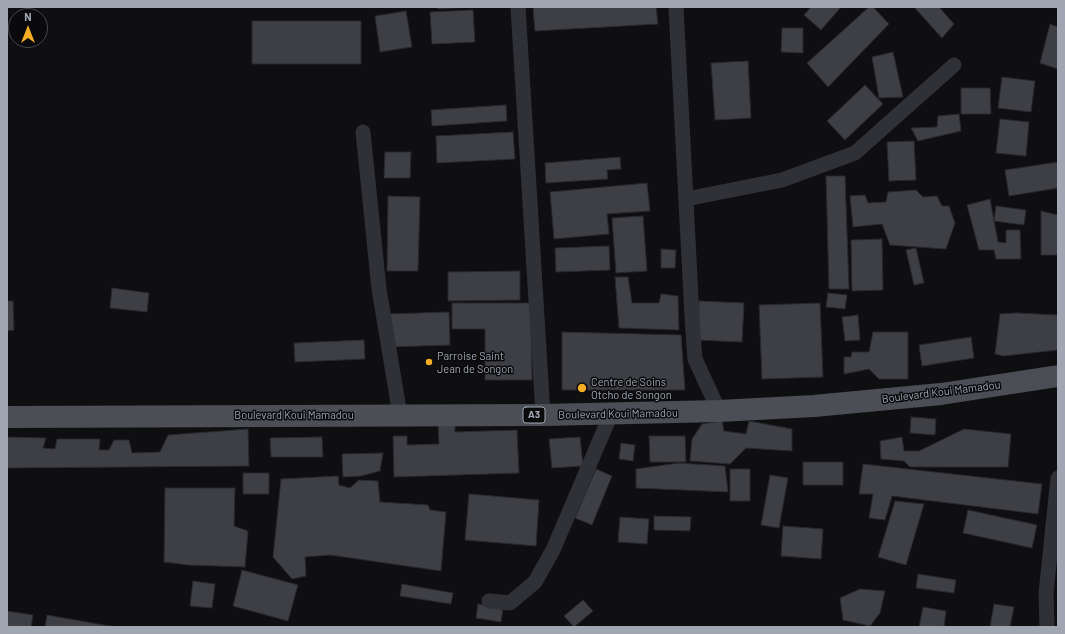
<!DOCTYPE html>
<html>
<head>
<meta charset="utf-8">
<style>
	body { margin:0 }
	#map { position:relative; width:1065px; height:634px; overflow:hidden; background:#0f0f11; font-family:Barlow,sans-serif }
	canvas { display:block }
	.frame { position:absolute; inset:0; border:8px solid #a0a6b2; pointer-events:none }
	.north { position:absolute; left:8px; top:8px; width:40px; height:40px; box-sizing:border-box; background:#0a0a0c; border:1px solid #46484e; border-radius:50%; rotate:0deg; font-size:11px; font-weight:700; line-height:16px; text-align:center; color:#a0a6b2 }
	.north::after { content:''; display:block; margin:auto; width:14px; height:18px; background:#f5ad24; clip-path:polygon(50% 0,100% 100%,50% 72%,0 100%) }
</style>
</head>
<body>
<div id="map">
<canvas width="1065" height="634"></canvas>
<div class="frame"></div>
<div class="north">N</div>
</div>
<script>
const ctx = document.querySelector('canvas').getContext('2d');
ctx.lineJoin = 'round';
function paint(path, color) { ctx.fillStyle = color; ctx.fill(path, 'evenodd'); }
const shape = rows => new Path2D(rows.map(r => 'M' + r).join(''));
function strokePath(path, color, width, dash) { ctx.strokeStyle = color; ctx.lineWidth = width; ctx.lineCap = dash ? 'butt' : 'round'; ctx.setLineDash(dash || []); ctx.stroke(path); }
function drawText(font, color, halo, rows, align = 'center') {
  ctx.font = font + ' Barlow,sans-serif'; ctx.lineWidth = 3; ctx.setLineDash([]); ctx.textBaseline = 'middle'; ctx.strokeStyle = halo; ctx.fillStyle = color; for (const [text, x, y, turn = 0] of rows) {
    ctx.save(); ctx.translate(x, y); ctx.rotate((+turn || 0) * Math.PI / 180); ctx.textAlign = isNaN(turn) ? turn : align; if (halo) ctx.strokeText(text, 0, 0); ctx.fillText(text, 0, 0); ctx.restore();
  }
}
const building = shape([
	[438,7,468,7,438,9,438,7],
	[533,7,656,7,658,24,535,31,533,7],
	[811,7,841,7,821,30,804,15,811,7],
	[869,7,873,7,889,24,828,87,807,63,869,7],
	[914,7,939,7,954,24,942,38,914,7],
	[473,10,475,42,432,44,430,12,473,10],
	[406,11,412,47,380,52,375,16,406,11],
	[252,21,361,21,361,64,252,64,252,21],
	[1050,24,1058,27,1058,69,1040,63,1050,24],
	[782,28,803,28,803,53,781,52,782,28],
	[893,52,903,97,879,98,872,57,893,52],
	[748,61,751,118,715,120,711,63,748,61],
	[1002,77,1035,81,1031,112,998,108,1002,77],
	[865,85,883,104,845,140,827,121,865,85],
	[961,88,990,88,991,114,961,114,961,88],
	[506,105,507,121,432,126,431,110,506,105],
	[959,114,961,131,918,141,911,128,937,127,938,116,959,114],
	[1000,119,1029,122,1026,156,996,153,1000,119],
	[513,132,515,159,437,163,436,136,513,132],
	[914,141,916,180,889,181,887,142,914,141],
	[385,152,411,152,410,178,384,178,385,152],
	[620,157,621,169,607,170,608,179,546,183,545,163,620,157],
	[1058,162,1058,188,1009,196,1005,170,1058,162],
	[826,176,845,176,849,289,829,289,826,176],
	[647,183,650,211,607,214,609,234,554,239,550,192,647,183],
	[916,190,923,197,937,196,942,206,949,206,955,223,946,249,890,245,882,224,853,227,850,196,865,195,868,203,886,202,888,192,916,190],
	[388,196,420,197,418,271,387,271,388,196],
	[990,199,998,242,1006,243,1006,230,1020,230,1021,259,996,259,994,250,979,250,967,205,990,199],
	[996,206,1026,210,1024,225,994,221,996,206],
	[1041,211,1058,215,1058,255,1041,255,1041,211],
	[643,216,647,271,616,273,612,218,643,216],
	[882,239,883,290,852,291,851,240,882,239],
	[609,246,610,270,556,272,555,248,609,246],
	[916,248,924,283,914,285,906,250,916,248],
	[661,249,676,250,675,268,661,268,661,249],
	[520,271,520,300,448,301,448,272,520,271],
	[615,277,628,277,632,303,659,303,661,294,678,296,679,330,619,328,615,277],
	[112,288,149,293,147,312,110,308,112,288],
	[828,293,847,295,845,309,826,307,828,293],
	[7,301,13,301,14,330,7,331,7,301],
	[699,301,744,303,742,342,697,340,699,301],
	[452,303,531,303,532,380,485,380,485,329,452,329,452,303],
	[820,303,823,377,762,379,759,305,820,303],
	[449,312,450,345,391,347,390,314,449,312],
	[1017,313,1058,315,1058,350,1003,356,995,354,1000,314,1017,313],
	[858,315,860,340,845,341,842,317,858,315],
	[562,332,681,335,685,390,562,390,562,332],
	[873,332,908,332,908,379,879,379,869,369,844,374,844,357,851,357,852,352,869,352,873,332],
	[971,337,974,358,922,366,919,345,971,337],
	[364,340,365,359,295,362,294,343,364,340],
	[911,417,936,419,935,435,910,433,911,417],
	[722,421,724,431,746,434,749,421,792,429,792,451,746,448,730,464,690,461,692,439,702,424,722,421],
	[438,422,455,422,455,432,517,430,519,473,394,477,393,436,407,436,407,445,439,444,438,422],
	[248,429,249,466,7,468,7,437,46,438,43,448,55,449,57,439,100,439,99,450,109,450,114,440,129,440,132,453,160,452,168,435,248,429],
	[964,429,1011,434,1008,467,910,467,904,461,881,459,880,441,902,437,904,451,919,451,964,429],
	[649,436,685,436,686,462,650,462,649,436],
	[322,437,323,457,271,457,270,438,322,437],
	[580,437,583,466,552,468,549,439,580,437],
	[621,443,635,445,633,461,619,459,621,443],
	[383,453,380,471,361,476,343,477,342,454,383,453],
	[803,462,843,462,843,485,803,485,803,462],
	[679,463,725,466,728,492,636,488,636,469,679,463],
	[863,464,1042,484,1038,514,892,496,885,520,869,518,873,494,859,494,863,464],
	[596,469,612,476,592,525,575,518,596,469],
	[730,469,750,469,750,501,730,501,730,469],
	[243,473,269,473,269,494,243,494,243,473],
	[770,475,788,478,779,528,761,525,770,475],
	[338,476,339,485,350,488,359,480,378,481,380,502,428,505,430,510,446,512,441,571,330,555,305,557,306,576,292,579,273,557,281,479,338,476],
	[165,488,235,488,234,526,248,531,245,567,188,565,164,562,165,488],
	[469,494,539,500,536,546,465,540,469,494],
	[895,501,924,504,906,565,878,557,895,501],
	[968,510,1037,525,1032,548,963,533,968,510],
	[654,516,691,517,690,531,654,530,654,516],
	[620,517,649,519,647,544,618,542,620,517],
	[783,526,823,529,821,559,781,556,783,526],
	[242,570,298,585,288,621,233,606,242,570],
	[918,574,956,580,954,593,916,588,918,574],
	[193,581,215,584,212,608,190,606,193,581],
	[402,584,453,593,451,604,400,596,402,584],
	[860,589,885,591,880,613,870,626,843,620,840,598,860,589],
	[583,600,593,611,574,627,564,616,583,600],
	[478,604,503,608,501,622,476,618,478,604],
	[994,604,1014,607,1010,627,990,627,994,604],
	[923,607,946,611,944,627,919,627,923,607],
	[7,611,33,615,31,627,7,627,7,611],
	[47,615,115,627,45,627,47,615]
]);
const minor = shape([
	[518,7,543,415],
	[676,7,692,317,695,359,719,411],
	[363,132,379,289,400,415],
	[686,199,782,180,855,153,954,65],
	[489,601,510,603,535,582,553,550,611,414],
	[1047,627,1046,593,1058,478]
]);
const primary = shape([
	[7,417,543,415,719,411,814,406,941,394,1058,376]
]);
const markers = [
	[429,362,4,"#f5ad24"],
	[582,388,5,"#f5ad24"]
];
const shields = [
	[534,415,22]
];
const shieldNames = [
	["A3",534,415]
];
const poiNames = [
	["Parroise Saint",437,356],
	["Jean de Songon",437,369],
	["Centre de Soins",591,382],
	["Otcho de Songon",591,395]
];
const streetNames = [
	["Boulevard Koui Mamadou",941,392,-7],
	["Boulevard Koui Mamadou",618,414,-1],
	["Boulevard Koui Mamadou",294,415]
];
paint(building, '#3e3f44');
strokePath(building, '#29292d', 1);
strokePath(minor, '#303136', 15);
strokePath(primary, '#4c4e55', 22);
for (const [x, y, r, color] of markers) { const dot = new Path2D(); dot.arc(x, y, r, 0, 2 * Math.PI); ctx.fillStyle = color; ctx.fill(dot); strokePath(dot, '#0a0a0c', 1.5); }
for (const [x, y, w] of shields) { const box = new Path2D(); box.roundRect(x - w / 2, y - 8, w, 16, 3); ctx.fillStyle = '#0a0a0c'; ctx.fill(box); strokePath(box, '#a0a6b2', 1); }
drawText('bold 10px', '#a0a6b2', null, shieldNames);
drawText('11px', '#a0a6b2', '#0a0a0c', poiNames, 'left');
drawText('11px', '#a0a6b2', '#0a0a0c', streetNames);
</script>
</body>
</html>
